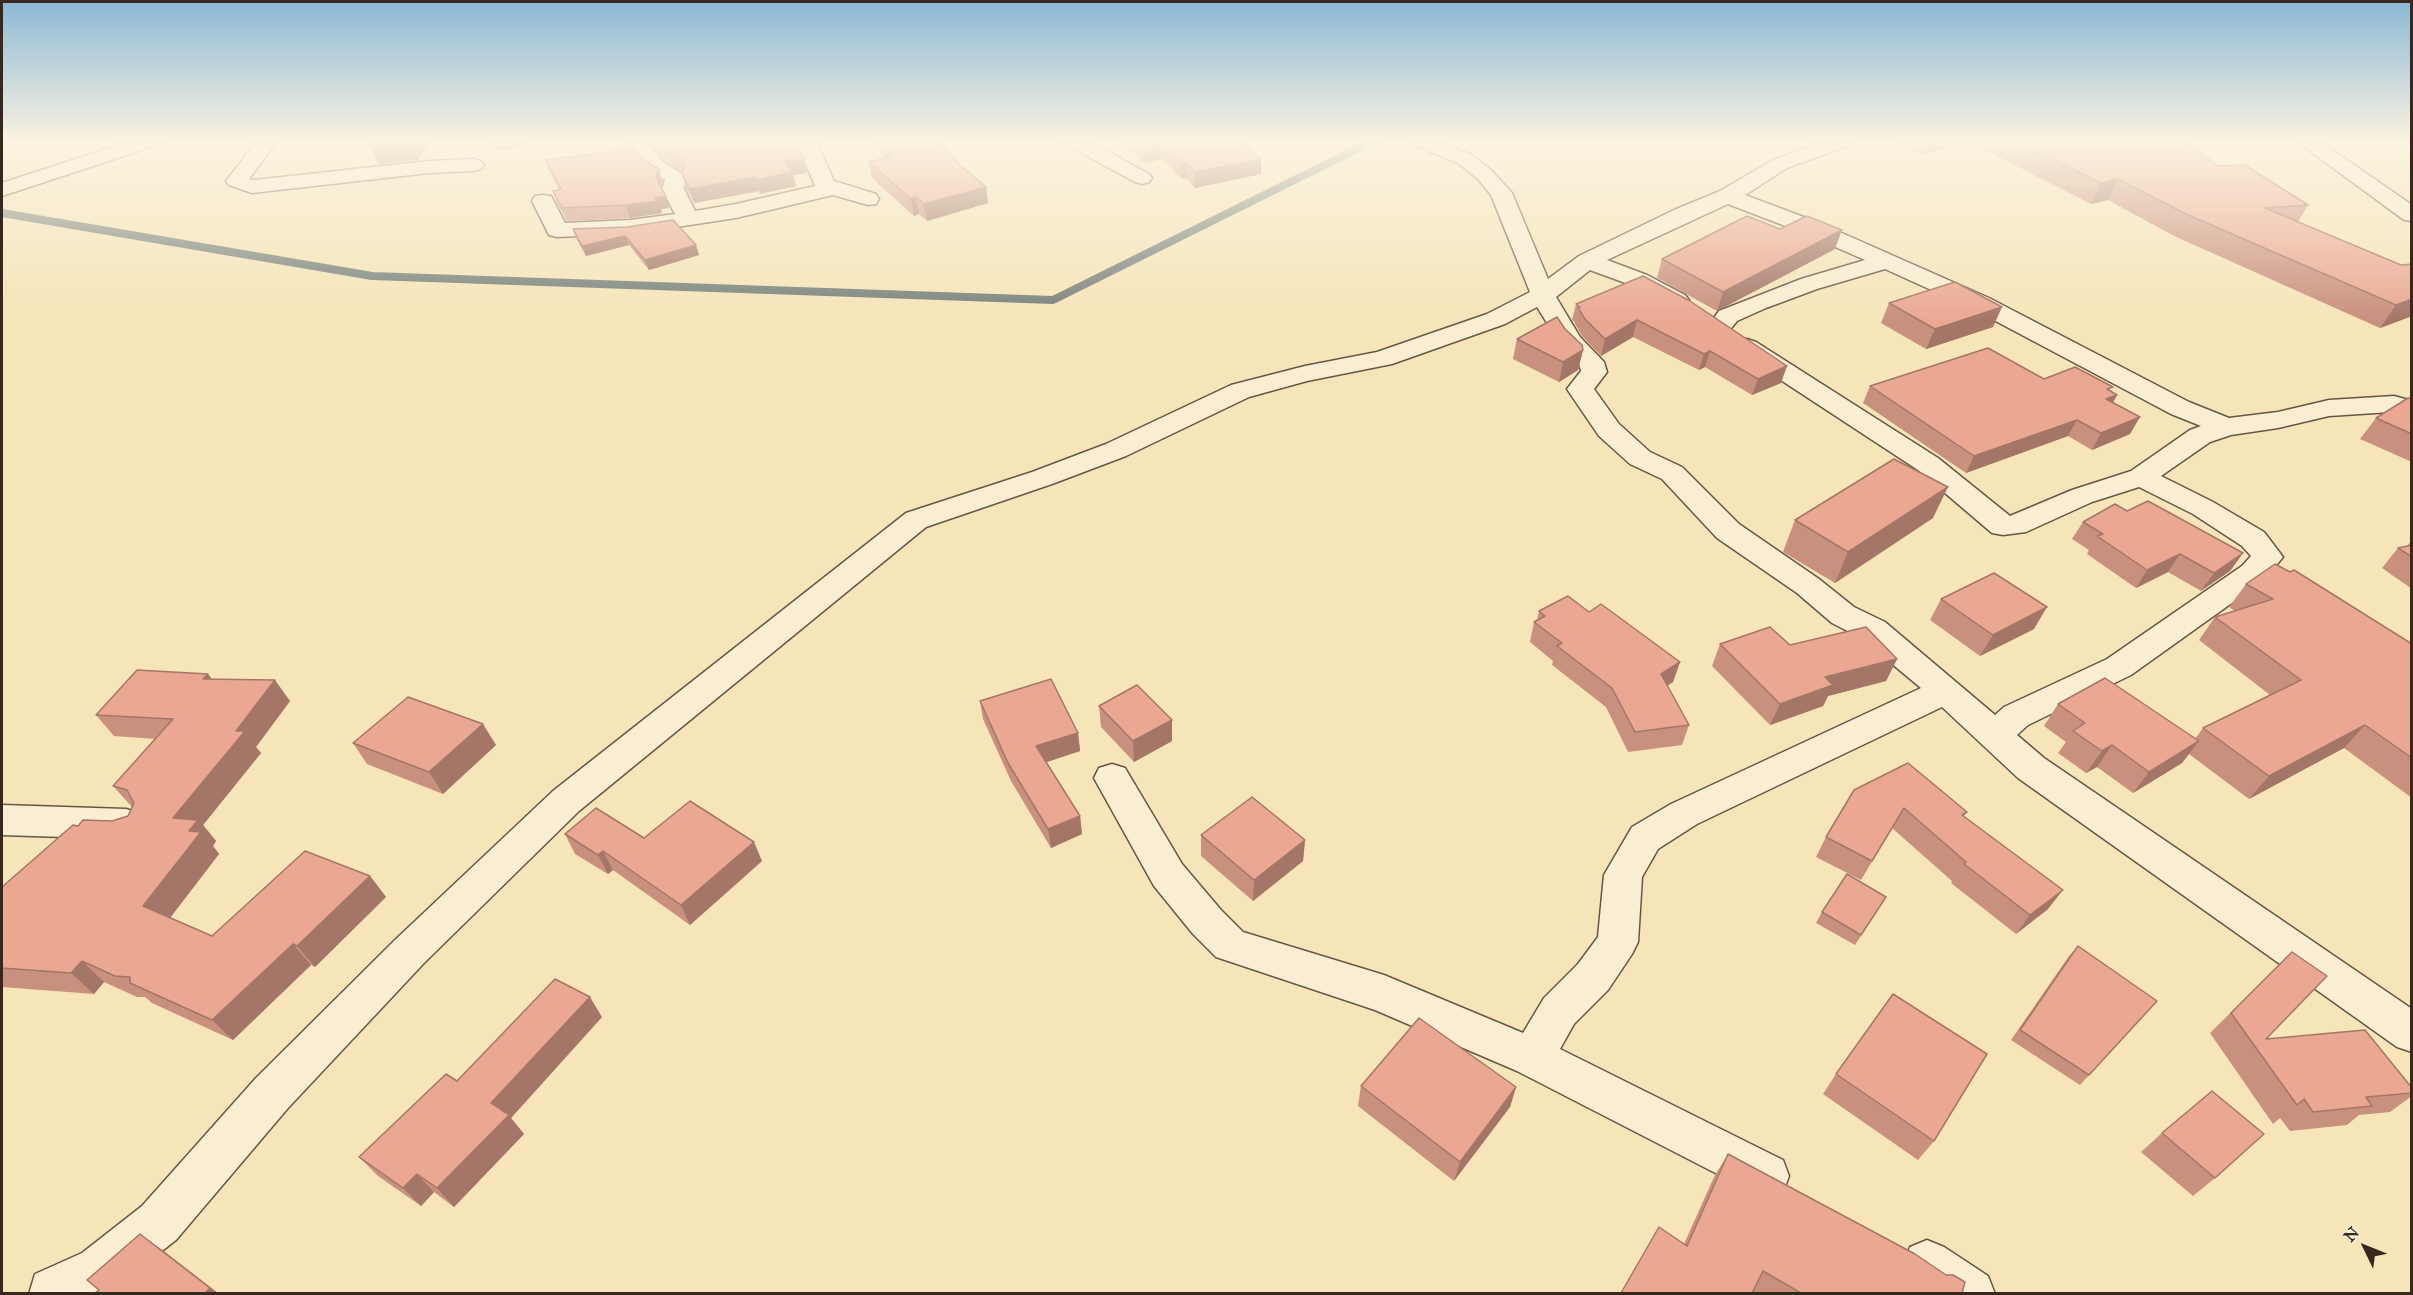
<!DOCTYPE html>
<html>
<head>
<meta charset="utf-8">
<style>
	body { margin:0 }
	#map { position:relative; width:2413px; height:1295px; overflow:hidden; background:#f6e5b9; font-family:"IM FELL Great Primer",serif }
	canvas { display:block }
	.frame { position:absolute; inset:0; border:3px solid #37271e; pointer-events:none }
	.north { position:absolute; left:2335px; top:1217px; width:60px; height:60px; -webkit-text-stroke:4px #f9eed2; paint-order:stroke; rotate:313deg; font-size:16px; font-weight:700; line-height:24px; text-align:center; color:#37271e }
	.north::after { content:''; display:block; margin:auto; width:21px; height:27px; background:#37271e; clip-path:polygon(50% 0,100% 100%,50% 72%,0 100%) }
</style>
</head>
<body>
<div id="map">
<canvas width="2413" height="1295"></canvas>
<div class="frame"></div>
<div class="north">N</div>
</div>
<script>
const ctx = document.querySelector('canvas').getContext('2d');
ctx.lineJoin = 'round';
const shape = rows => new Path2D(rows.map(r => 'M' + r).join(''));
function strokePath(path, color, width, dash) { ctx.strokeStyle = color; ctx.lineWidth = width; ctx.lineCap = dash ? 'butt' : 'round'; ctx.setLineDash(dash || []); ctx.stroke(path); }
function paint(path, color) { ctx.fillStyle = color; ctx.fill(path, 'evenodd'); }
const stream = shape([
	[2,213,372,276,1053,300,1375,140]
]);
const minor = shape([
	[134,140,163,140,160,144,2,196,2,183,134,140],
	[258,140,278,140,249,179,254,180,429,161,474,159,481,161,484,165,481,169,474,171,429,173,252,193,229,185,226,181,258,140],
	[623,140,644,140,664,163,683,174,686,178,684,189,695,211,736,204,815,186,796,140,816,140,834,181,876,194,879,199,876,204,868,205,833,195,736,218,630,234,557,237,549,235,532,201,535,196,543,195,551,196,565,223,630,220,675,214,662,189,665,180,650,171,623,140],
	[1062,140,1087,140,1149,174,1152,178,1149,182,1142,184,1135,182,1065,144,1062,140],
	[1408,140,1435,140,1472,155,1492,171,1512,193,1548,279,1579,256,1674,210,1720,191,1773,160,1828,140,1856,140,1853,144,1787,168,1745,195,1817,222,1989,298,2189,402,2229,418,2278,412,2329,400,2394,396,2412,401,2412,419,2391,412,2329,416,2278,428,2231,435,2210,442,2161,476,2213,502,2264,532,2283,557,2264,580,2131,675,2028,725,2017,735,2044,758,2412,1009,2412,1052,2397,1047,2018,778,1942,707,1697,824,1658,849,1642,877,1638,942,1632,954,1608,990,1574,1024,1560,1049,1783,1160,1789,1176,1783,1192,1766,1199,1517,1071,1375,1010,1216,957,1193,934,1154,886,1094,778,1099,768,1112,764,1125,768,1182,864,1221,910,1243,932,1384,975,1523,1033,1544,998,1578,964,1598,937,1604,875,1632,827,1671,804,1921,688,1861,638,1832,623,1797,593,1717,538,1662,479,1630,464,1599,436,1567,389,1581,371,1579,364,1562,347,1537,307,1505,324,1392,364,1307,381,1249,397,1126,456,1052,484,926,527,579,811,424,963,288,1108,176,1240,116,1287,104,1294,29,1294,35,1274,82,1253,142,1206,256,1078,396,939,553,791,906,513,1032,472,1106,444,1231,385,1305,366,1377,352,1487,314,1530,292,1491,195,1478,179,1458,163,1411,144,1408,140],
	[1728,204,1801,232,1865,260,1801,279,1719,311,1708,326,1711,331,1720,333,1729,331,1737,321,1766,308,1817,289,1885,269,1971,308,2171,414,2201,426,2190,430,2131,471,2072,490,2010,516,1938,458,1756,342,1747,339,1738,342,1734,347,1738,352,1918,470,1992,533,2003,535,2026,532,2092,502,2139,487,2193,514,2242,546,2251,556,2242,566,2107,659,2004,707,1995,715,1885,622,1854,607,1819,579,1739,524,1682,467,1650,452,1619,424,1594,389,1607,372,1604,362,1580,337,1556,297,1590,270,1631,285,1669,305,1677,307,1685,305,1689,300,1685,295,1647,275,1607,260,1728,204],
	[2295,140,2318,140,2412,205,2412,221,2404,220,2295,140],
	[2,805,126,809,139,813,145,824,139,835,126,839,2,835,2,805],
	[1927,1240,1944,1247,1988,1276,1995,1294,1927,1294,1910,1281,1903,1264,1910,1247,1927,1240]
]);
const wall = shape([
	[647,140,796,140,804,159,807,173,793,175,796,186,760,194,759,191,694,203,686,189,682,174,683,172,665,161],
	[871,140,937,140,960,165,986,187,988,203,927,221,919,214,914,216,872,178,869,162,885,158],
	[1118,140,1240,140,1261,174,1195,188,1186,178,1182,179,1162,159,1145,163],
	[1889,140,2183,140,2218,166,2308,205,2298,222,2401,265,2412,264,2412,316,2380,328,2174,236,2108,200,2091,204,1965,140,1964,142,1923,155],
	[545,160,645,161,659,169,662,181,661,187,669,208,661,209,662,213,630,218,567,221,557,203,553,191,559,189,550,172],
	[573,229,696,245,699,255,649,270,629,245,586,256,576,238],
	[1780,229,1835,249,1717,311,1657,278,1662,259],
	[1643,276,1781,383,1752,395,1705,367,1699,370,1633,337,1601,356,1582,336,1575,324,1575,322,1572,320,1576,304],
	[1889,303,1993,327,1926,349,1881,323],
	[1565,329,1583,350,1578,370,1559,382,1513,359,1517,339],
	[2044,379,2111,391,2117,395,2113,403,2130,434,2092,450,2068,436,1966,473,1863,403,1870,386],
	[2412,399,2412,462,2360,439,2376,418],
	[2127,511,2243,553,2230,571,2201,591,2168,572,2136,588,2087,554,2089,550,2072,539,2083,522],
	[1933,518,1835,583,1783,552,1795,520],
	[2412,540,2412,589,2382,568,2398,548,2409,546,2408,545],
	[2246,584,2412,644,2412,798,2344,748,2249,799,2189,754,2182,763,2133,793,2097,767,2086,773,2058,753,2066,742,2044,726,2058,704,2195,739,2203,728,2270,695,2199,640,2215,617,2235,611,2229,607],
	[1941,599,2034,629,1980,656,1930,620],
	[1539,611,1589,612,1680,662,1673,682,1667,686,1689,725,1682,745,1628,752,1606,707,1552,665,1553,661,1530,642,1534,622,1537,621],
	[1720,644,1790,645,1897,659,1886,681,1828,696,1823,706,1770,725,1712,666],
	[212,679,290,701,256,747,261,753,203,825,216,841,213,846,219,854,170,918,212,936,370,876,386,897,315,967,311,965,233,1040,152,1003,145,997,137,997,104,982,94,994,2,987,2,887,78,826,112,821,128,816,132,807,113,786,156,739,114,736,96,715],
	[980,701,1078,733,1080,751,1046,762,1080,816,1082,834,1051,848,1011,781,983,719],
	[1099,706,1172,741,1134,762,1101,727],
	[353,743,496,745,443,794,367,764],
	[1854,790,1967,812,1964,816,2048,909,2016,934,1951,883,1952,881,1892,828,1861,880,1816,857,1826,837],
	[565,834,644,838,762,861,690,925,613,870,608,874,575,854],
	[1201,835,1305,840,1303,861,1253,901,1201,856],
	[1886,897,1855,945,1816,923,1822,912],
	[2078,946,2157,1001,2080,1085,2011,1040,2069,956],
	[2292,952,2266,1039,2412,1088,2412,1096,2390,1112,2359,1115,2347,1125,2290,1131,2280,1118,2273,1124,2210,1033],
	[602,1017,511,1118,524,1134,454,1207,434,1192,421,1206,378,1176,359,1157,457,1081],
	[1836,1074,1934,1141,1918,1160,1823,1094],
	[1361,1086,1516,1087,1510,1107,1454,1181,1358,1106],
	[2162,1133,2215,1178,2193,1196,2141,1152],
	[1728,1154,1962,1293,1621,1293,1684,1244,1714,1177]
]);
const shadedWall = shape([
	[412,140,431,140,418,160,378,164,370,146],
	[492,140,529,140,528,146,496,151],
	[1929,140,1965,140,1964,142,1923,155],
	[1162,144,1162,159,1145,163,1144,148],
	[804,159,807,173,793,175,796,186,760,194,757,180,785,161],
	[1261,159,1261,174,1195,188,1195,172],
	[1185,162,1186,178,1182,179,1181,163],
	[659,169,662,181,660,190,656,178],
	[755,177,759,191,694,203,690,189],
	[2118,179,2108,200,2091,204,2101,183],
	[986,187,988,203,927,221,924,204],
	[666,196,669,208,661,209,662,213,630,218,626,205],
	[916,197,919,214,914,216,911,199],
	[1842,230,1835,249,1717,311,1723,292],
	[625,236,629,245,586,256,582,246],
	[696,245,699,255,649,270,645,260],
	[2412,299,2412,316,2380,328,2396,305],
	[2002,307,1993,327,1926,349,1935,329],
	[1637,320,1633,337,1601,356,1605,339],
	[1583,350,1578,370,1559,382,1563,362],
	[1710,351,1705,367,1699,370,1704,354],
	[1787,366,1781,383,1752,395,1758,379],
	[2117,395,2108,411,2106,399],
	[2140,417,2130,434,2092,450,2101,433],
	[2077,420,2068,436,1966,473,1974,456],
	[1948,487,1933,518,1835,583,1848,552],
	[2243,553,2230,571,2201,591,2214,573],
	[2180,554,2168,572,2136,588,2147,570],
	[2047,607,2034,629,1980,656,1993,635],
	[1897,659,1886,681,1828,696,1823,706,1770,725,1780,704,1825,677],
	[1680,662,1673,682,1654,694,1661,674],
	[208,674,224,695,203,679],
	[275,680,290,701,256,747,261,753,203,825,216,841,213,846,219,854,163,927,143,906,173,818,236,731],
	[1172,720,1172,741,1134,762,1133,741],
	[483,724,496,745,443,794,429,772],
	[2365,725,2344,748,2249,799,2269,776],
	[1078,733,1080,751,1038,765,1036,746],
	[2199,741,2182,763,2133,793,2149,772],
	[2112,745,2097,767,2086,773,2102,751],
	[1080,816,1082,834,1051,848,1048,829],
	[1305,840,1303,861,1253,901,1254,880],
	[754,842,762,861,690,925,681,905],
	[603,851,613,870,608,874,598,855],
	[370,876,386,897,315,967,297,946],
	[2063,890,2048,909,2016,934,2030,915],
	[293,944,311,965,233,1040,212,1020],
	[82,961,104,982,94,994,71,973],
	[590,997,602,1017,511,1118,524,1134,454,1207,437,1188,491,1103],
	[1516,1087,1510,1107,1454,1181,1460,1162],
	[417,1174,434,1192,421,1206,403,1188],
	[140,1234,165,1252,218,1293,205,1293]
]);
const building = shape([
	[375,140,412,140,410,142,370,146,375,140],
	[655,140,796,140,804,159,785,161,792,172,757,180,755,177,690,189,682,174,684,164,681,159,661,147,655,140],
	[880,140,937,140,960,165,986,187,924,204,916,197,911,199,869,162,893,156,880,140],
	[1135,140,1240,140,1261,159,1195,172,1185,162,1181,163,1162,144,1144,148,1135,140],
	[2014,140,2183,140,2218,166,2245,165,2308,205,2265,208,2401,265,2412,264,2412,299,2396,305,2186,214,2118,179,2101,183,2014,140],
	[634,149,645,161,659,169,656,178,666,196,655,198,658,201,626,205,562,208,553,191,561,189,545,160,634,149],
	[1747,216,1780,229,1807,216,1842,230,1723,292,1662,259,1747,216],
	[673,220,696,245,645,260,625,236,582,246,573,229,627,227,673,220],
	[1643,276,1690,301,1787,366,1758,379,1710,351,1704,354,1637,320,1605,339,1585,319,1578,308,1580,307,1576,304,1643,276],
	[1955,282,2002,307,1935,329,1889,303,1955,282],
	[1557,317,1565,329,1582,345,1583,350,1563,362,1517,339,1557,317],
	[1988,348,2044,379,2075,367,2113,387,2107,389,2117,395,2106,399,2140,417,2101,433,2077,420,1974,456,1870,386,1988,348],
	[2408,398,2412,399,2412,434,2376,418,2408,398],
	[1894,459,1948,487,1848,552,1795,520,1894,459],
	[2148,501,2243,553,2214,573,2180,554,2147,570,2097,536,2103,534,2083,522,2115,504,2127,511,2148,501],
	[2412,545,2412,557,2398,548,2412,545],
	[2275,564,2290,572,2294,570,2412,644,2412,758,2365,725,2269,776,2203,728,2301,680,2215,617,2273,599,2246,584,2275,564],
	[1994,573,2047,607,1993,635,1941,599,1994,573],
	[1568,596,1589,612,1601,604,1680,662,1661,674,1689,725,1635,732,1612,688,1557,646,1562,643,1534,622,1545,616,1539,611,1568,596],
	[1770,627,1790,645,1866,627,1897,659,1825,677,1833,685,1780,704,1720,644,1770,627],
	[137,670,208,674,203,679,275,680,236,731,245,731,173,818,198,820,189,831,201,832,143,906,212,936,305,851,370,876,297,946,293,944,212,1020,130,983,130,977,115,976,82,961,71,973,2,968,2,887,73,825,78,826,83,820,112,821,128,816,134,803,127,790,113,786,173,719,96,715,137,670],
	[2105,678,2199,741,2149,772,2112,745,2102,751,2073,731,2085,723,2058,704,2105,678],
	[1051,679,1078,733,1036,746,1080,816,1048,829,1008,763,980,701,1051,679],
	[1137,685,1172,720,1133,741,1099,706,1137,685],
	[408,697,483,724,429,772,353,743,408,697],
	[1908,763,1967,812,1962,815,2063,890,2030,915,1964,864,1966,862,1904,808,1872,861,1826,837,1854,790,1908,763],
	[1252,797,1305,840,1254,880,1201,835,1252,797],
	[690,801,754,842,681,905,603,851,598,855,565,834,596,808,644,838,690,801],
	[1847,874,1886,897,1861,935,1822,912,1847,874],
	[2078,946,2157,1001,2089,1075,2020,1030,2078,946],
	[2292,952,2327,976,2266,1039,2365,1030,2412,1088,2412,1093,2366,1097,2372,1106,2313,1112,2304,1099,2297,1105,2231,1013,2292,952],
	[555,979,590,997,491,1103,509,1115,437,1188,417,1174,403,1188,359,1157,446,1074,457,1081,555,979],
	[1893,994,1987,1054,1934,1141,1836,1074,1893,994],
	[1419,1018,1516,1087,1460,1162,1361,1086,1419,1018],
	[2212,1091,2264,1134,2215,1178,2162,1133,2212,1091],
	[1728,1154,1915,1254,1946,1275,1953,1275,1965,1282,1962,1293,1801,1293,1763,1271,1752,1293,1621,1293,1659,1227,1687,1246,1728,1154],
	[140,1234,210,1288,205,1293,95,1293,99,1290,87,1280,140,1234]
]);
strokePath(stream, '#76817b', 8);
strokePath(minor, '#675645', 3);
paint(minor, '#f9eed2');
paint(wall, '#c9907e');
paint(shadedWall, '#a47667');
paint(building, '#eaa893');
strokePath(building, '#a47667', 1.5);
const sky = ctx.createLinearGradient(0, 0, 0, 321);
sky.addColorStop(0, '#8bb8d5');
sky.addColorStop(0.44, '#fbf3e0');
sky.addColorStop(1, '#fbf3e000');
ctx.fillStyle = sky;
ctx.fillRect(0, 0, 2413, 321);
</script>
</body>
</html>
